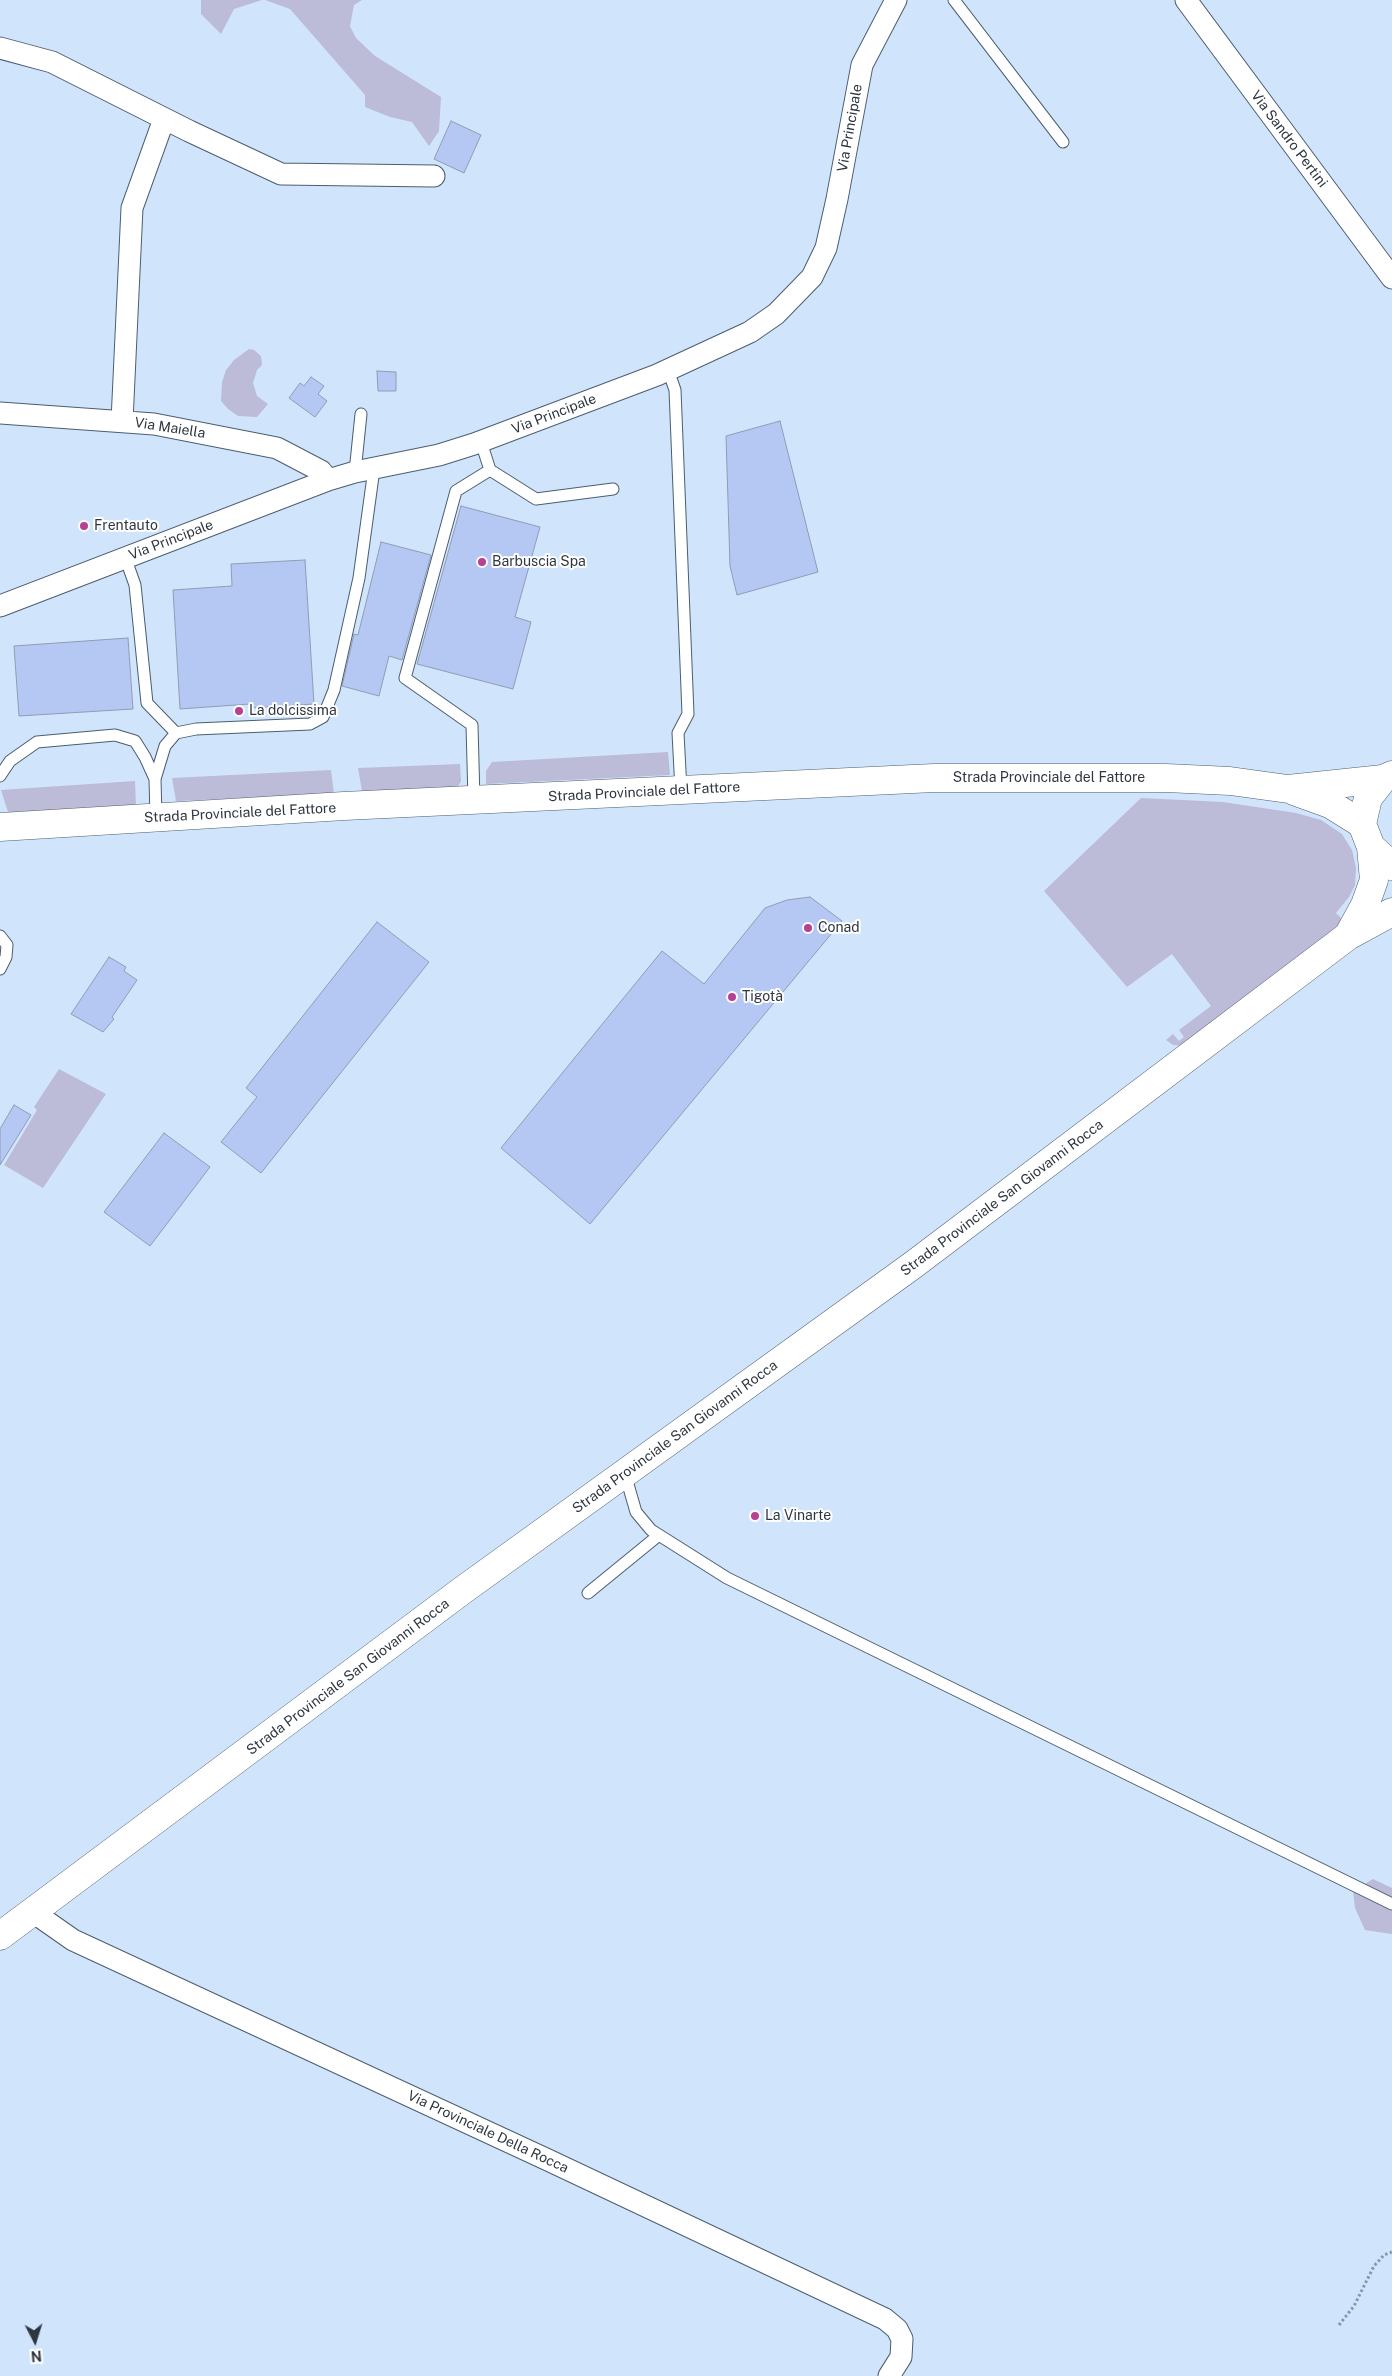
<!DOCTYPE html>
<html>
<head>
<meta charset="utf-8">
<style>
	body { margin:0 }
	#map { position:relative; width:1392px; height:2376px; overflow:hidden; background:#d0e5fc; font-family:"Public Sans",sans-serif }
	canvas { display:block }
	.north { position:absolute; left:10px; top:2316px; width:50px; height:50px; -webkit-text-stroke:4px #fff; paint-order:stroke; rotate:175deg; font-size:14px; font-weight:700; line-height:20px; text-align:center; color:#2e363f }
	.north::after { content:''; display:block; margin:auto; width:18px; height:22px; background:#2e363f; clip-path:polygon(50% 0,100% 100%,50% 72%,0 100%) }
</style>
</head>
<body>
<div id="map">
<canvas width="1392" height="2376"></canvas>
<div class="north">N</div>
</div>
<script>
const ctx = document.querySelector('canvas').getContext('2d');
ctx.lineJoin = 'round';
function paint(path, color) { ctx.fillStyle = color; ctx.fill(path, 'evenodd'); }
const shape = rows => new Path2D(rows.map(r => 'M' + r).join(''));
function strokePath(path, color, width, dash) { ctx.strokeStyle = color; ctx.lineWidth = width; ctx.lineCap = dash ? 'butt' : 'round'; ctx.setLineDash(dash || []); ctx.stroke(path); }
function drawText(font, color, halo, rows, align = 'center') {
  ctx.font = font + ' "Public Sans",sans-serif'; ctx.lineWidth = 4; ctx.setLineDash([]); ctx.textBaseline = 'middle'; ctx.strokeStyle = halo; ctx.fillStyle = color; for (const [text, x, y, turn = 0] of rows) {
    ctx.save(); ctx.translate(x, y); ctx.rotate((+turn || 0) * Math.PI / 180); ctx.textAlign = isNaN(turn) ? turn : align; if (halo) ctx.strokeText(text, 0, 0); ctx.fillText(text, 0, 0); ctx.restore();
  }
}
const green = shape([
	[201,0,262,0,234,9,221,34,201,14],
	[265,0,362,0,354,5,350,26,356,38,375,56,441,97,439,131,429,146,412,122,390,117,365,107,365,95,290,9],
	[249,349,254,350,261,356,262,365,257,370,253,383,257,396,268,404,257,417,238,416,228,409,221,401,222,382,226,370,234,360],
	[668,752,670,775,486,784,486,771,492,762],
	[460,764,461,781,458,787,362,791,358,768],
	[331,770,334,794,176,801,172,778],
	[135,781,136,807,8,812,1,790],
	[1141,798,1223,802,1296,813,1321,820,1342,834,1352,850,1356,868,1355,885,1349,897,1336,913,1343,920,1295,966,1182,1046,1173,1045,1166,1040,1173,1034,1179,1041,1184,1037,1179,1030,1211,1006,1172,954,1127,987,1044,891],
	[59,1069,106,1094,43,1188,4,1165,37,1110,34,1107],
	[1373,1879,1392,1888,1392,1934,1365,1930,1355,1908,1353,1891]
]);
const building = shape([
	[451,121,481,135,464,173,434,159,451,121],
	[377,371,396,372,396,391,378,391,377,371],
	[311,377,324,386,318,394,327,401,315,417,289,398,300,383,304,386,311,377],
	[780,421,818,572,737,595,730,566,726,436,780,421],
	[461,506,540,527,515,617,531,622,513,689,417,664,461,506],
	[381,542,431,555,402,660,389,656,379,696,342,686,354,634,358,635,381,542],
	[305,560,314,704,250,708,250,704,180,709,173,590,232,586,231,564,305,560],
	[128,638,133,709,19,716,14,646,128,638],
	[810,897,842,921,590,1224,501,1148,662,951,704,984,765,908,787,900,810,897],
	[377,922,429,962,261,1173,221,1142,257,1097,246,1088,377,922],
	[109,957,126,967,124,971,137,980,112,1017,114,1019,103,1032,71,1014,109,957],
	[14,1105,31,1115,0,1165,0,1129,14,1105],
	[164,1133,210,1167,150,1246,104,1212,164,1133]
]);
const path = shape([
	[1339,2325,1354,2306,1374,2266,1384,2255,1392,2252]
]);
const lane = shape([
	[954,0,1063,142],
	[668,370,675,390,688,714,678,733,681,790],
	[490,470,536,499,613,489],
	[355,472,361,414],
	[125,557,135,585,147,703,176,733],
	[0,776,10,761,37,742,115,735,135,741,145,757,155,779],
	[474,800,472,725,405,678,456,491,490,470,481,442],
	[156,817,155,779,165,746,176,733,196,729,310,724,323,717,334,690,359,578,374,469],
	[0,936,7,945,6,957,0,969],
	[625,1474,636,1512,651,1530,727,1578,1392,1904],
	[588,1593,659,1535]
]);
const street = shape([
	[1186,0,1392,278],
	[0,48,52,62,189,131,281,174,434,176],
	[0,413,154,424,277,448,321,471,328,480],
	[122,421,132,208,164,119],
	[0,606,328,480,355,472,439,455,474,444,657,375,750,332,776,314,812,277,826,248,837,199,862,65,896,0],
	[33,1912,73,1940,548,2160,885,2319,897,2329,902,2339,901,2357,889,2376]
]);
const secondary = shape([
	[1392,775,1383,779,1368,798,1362,824,1371,847,1392,866],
	[1294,791,1330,804,1362,824],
	[0,827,344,806,934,778,1166,778,1230,781,1288,789,1383,779],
	[1348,936,1365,905,1374,880,1371,847],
	[0,1936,463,1590,913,1265,1348,936,1392,912]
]);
const markers = [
	[84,526,5,"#b73f94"],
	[482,562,5,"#b73f94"],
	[239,711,5,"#b73f94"],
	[808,928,5,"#b73f94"],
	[732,997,5,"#b73f94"],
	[755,1516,5,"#b73f94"]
];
const streetNames = [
	["Via Principale",850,128,-80],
	["Via Sandro Pertini",1289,139,53],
	["Via Principale",554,414,-21],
	["Via Maiella",170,428,9],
	["Via Principale",171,540,-21],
	["Strada Provinciale del Fattore",1049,778],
	["Strada Provinciale del Fattore",644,792,-3],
	["Strada Provinciale del Fattore",240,813,-3],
	["Strada Provinciale San Giovanni Rocca",1002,1198,-37],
	["Strada Provinciale San Giovanni Rocca",675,1437,-36],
	["Strada Provinciale San Giovanni Rocca",348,1677,-37],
	["Via Provinciale Della Rocca",488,2132,25]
];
const poiNames = [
	["Frentauto",94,526],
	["Barbuscia Spa",492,562],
	["La dolcissima",249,711],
	["Conad",818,928],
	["Tigotà",742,997],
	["La Vinarte",765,1516]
];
paint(green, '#bcbbd8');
paint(building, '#b5c7f3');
strokePath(building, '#919bb4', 1);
strokePath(lane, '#4b5d70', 13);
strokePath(street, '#4b5d70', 23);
strokePath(secondary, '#4b5d70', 29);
strokePath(path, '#8897a8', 3, [2.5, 2.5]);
strokePath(lane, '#fff', 11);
strokePath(street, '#fff', 21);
strokePath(secondary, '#fff', 28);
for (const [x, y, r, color] of markers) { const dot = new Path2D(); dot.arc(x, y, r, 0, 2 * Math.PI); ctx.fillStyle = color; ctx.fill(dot); strokePath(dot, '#fff', 2); }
drawText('14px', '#2e363f', '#fff', streetNames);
drawText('14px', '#2e363f', '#fff', poiNames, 'left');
</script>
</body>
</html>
